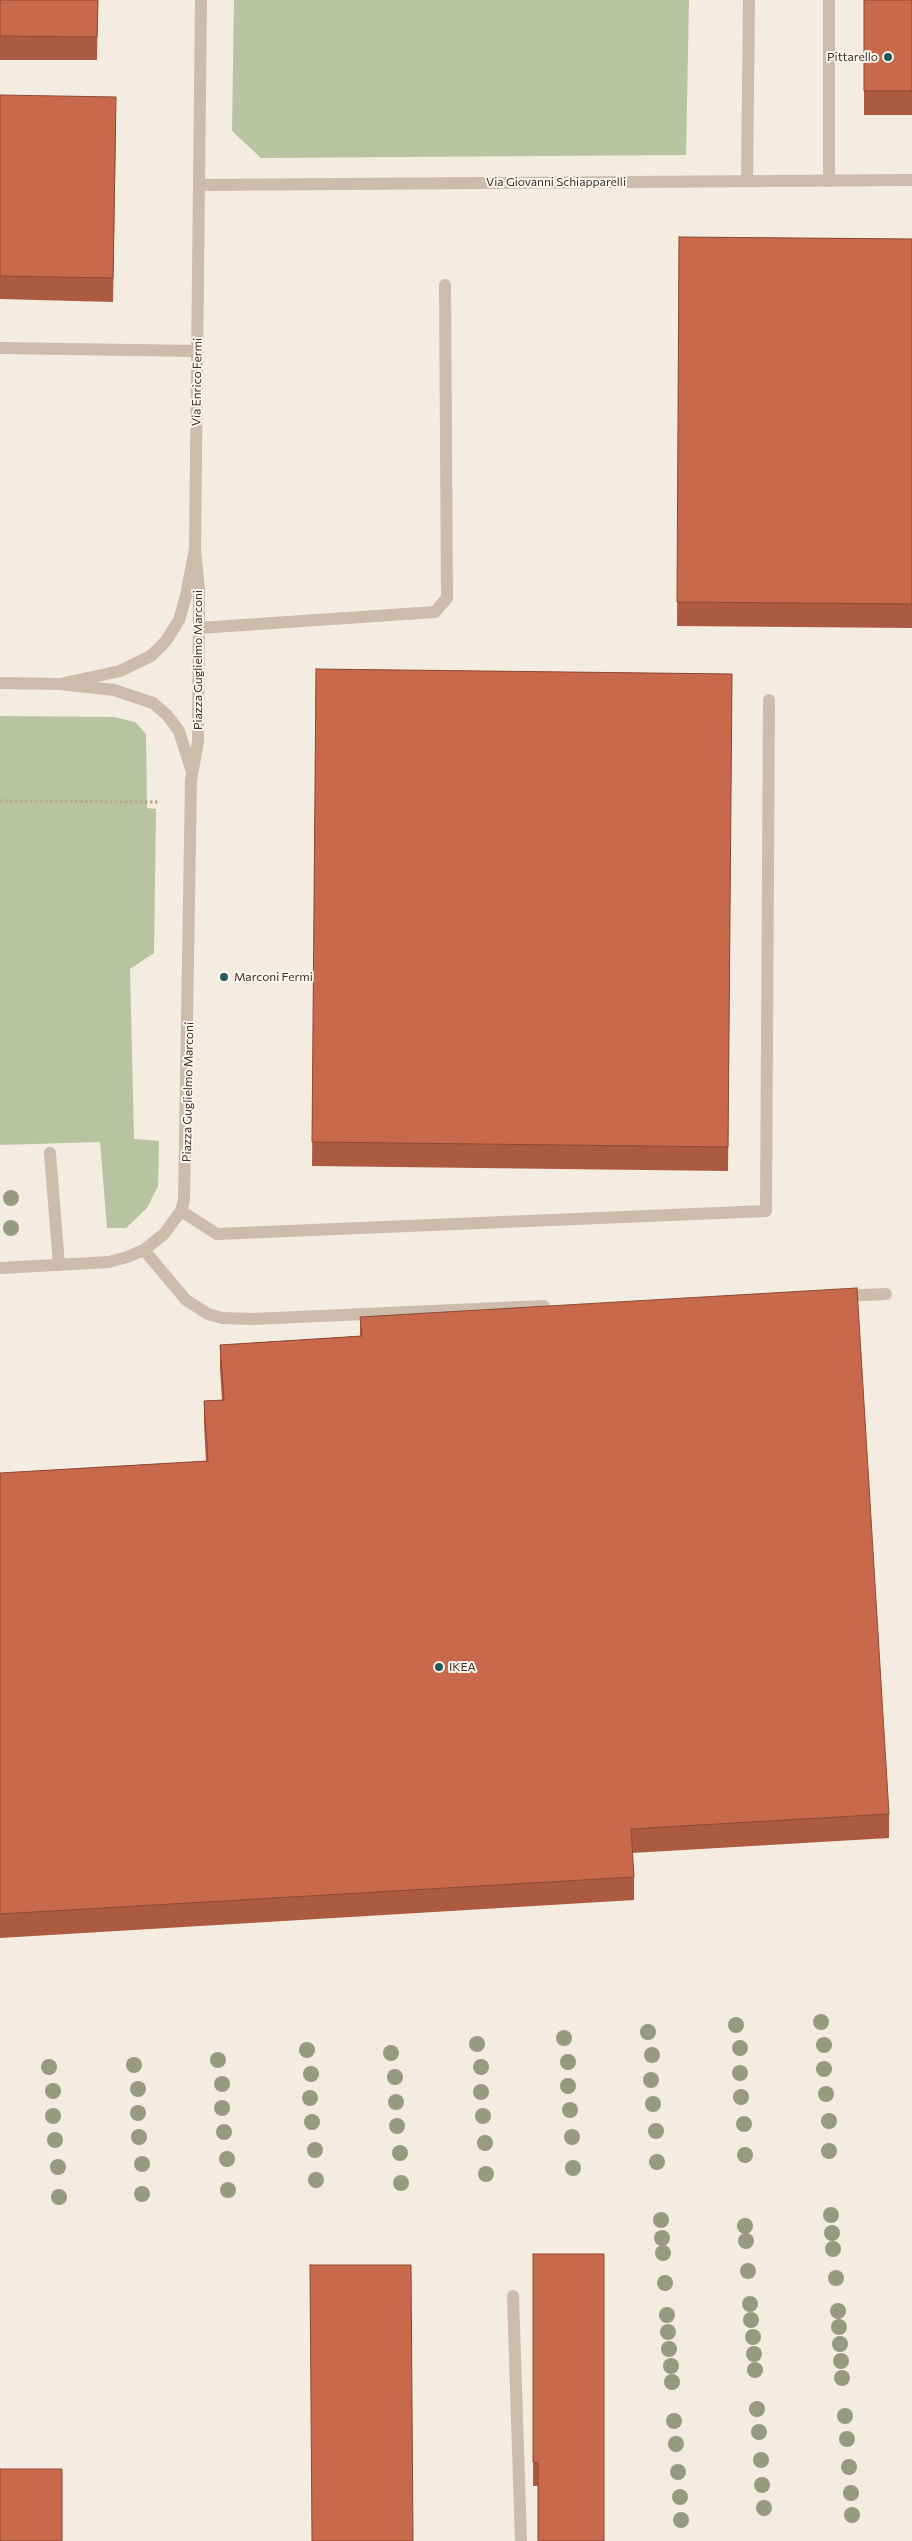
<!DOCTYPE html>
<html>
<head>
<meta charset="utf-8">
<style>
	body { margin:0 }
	canvas { display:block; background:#f4ebe1 }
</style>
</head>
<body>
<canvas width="912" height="2541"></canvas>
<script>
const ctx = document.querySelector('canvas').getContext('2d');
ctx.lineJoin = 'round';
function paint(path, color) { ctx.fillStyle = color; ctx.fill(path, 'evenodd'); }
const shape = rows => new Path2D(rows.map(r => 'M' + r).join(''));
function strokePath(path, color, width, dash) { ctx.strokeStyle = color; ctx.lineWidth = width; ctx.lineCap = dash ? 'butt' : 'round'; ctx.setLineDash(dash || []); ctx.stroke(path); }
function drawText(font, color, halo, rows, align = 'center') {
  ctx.font = font + ' Commissioner,sans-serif'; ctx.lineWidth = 4; ctx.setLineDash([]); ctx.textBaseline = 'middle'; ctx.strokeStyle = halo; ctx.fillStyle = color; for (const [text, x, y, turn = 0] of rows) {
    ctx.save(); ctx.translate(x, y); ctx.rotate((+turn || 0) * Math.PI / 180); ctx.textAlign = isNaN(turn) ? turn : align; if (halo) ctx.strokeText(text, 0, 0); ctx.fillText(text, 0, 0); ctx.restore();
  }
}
const green = shape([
	[234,0,689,0,686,155,261,158,232,131],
	[0,716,114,717,135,722,146,734,147,808,156,809,154,953,130,969,134,1139,159,1141,158,1186,147,1208,126,1228,107,1228,100,1142,0,1145]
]);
const path = shape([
	[0,801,158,802]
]);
const service = shape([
	[829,0,829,181],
	[747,181,749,0],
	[0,348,198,351],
	[199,628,435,612,447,598,445,285],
	[50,1153,59,1265],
	[181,1211,217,1234,766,1211,769,700],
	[144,1250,186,1300,208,1314,222,1318,253,1319,544,1306],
	[841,1296,886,1294],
	[513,2296,521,2541]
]);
const minor = shape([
	[199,185,912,180],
	[0,683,60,684,114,690,153,703,167,715,179,731,191,769],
	[60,684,120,671,151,656,166,641,179,620,186,596,195,549,201,0],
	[0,1268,109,1262,127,1257,144,1250,164,1234,181,1211,184,1200,191,780,198,742,199,591,195,549]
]);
const trees = [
	[11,1198],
	[11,1228],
	[821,2022],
	[736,2025],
	[648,2032],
	[564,2038],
	[477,2044],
	[824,2045],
	[740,2048],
	[307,2050],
	[391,2053],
	[652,2055],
	[218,2060],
	[568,2062],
	[134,2065],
	[49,2067],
	[481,2067],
	[824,2069],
	[740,2073],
	[311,2074],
	[395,2077],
	[651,2080],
	[222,2084],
	[568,2086],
	[138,2089],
	[53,2091],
	[481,2092],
	[826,2094],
	[741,2097],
	[310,2098],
	[396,2102],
	[653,2104],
	[222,2108],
	[570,2110],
	[138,2113],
	[53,2116],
	[483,2116],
	[829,2121],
	[312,2122],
	[744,2124],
	[397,2126],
	[656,2131],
	[224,2132],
	[139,2137],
	[572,2137],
	[55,2140],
	[485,2143],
	[315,2150],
	[829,2151],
	[400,2153],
	[745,2155],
	[227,2159],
	[657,2162],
	[142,2164],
	[58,2167],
	[573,2168],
	[486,2174],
	[316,2180],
	[401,2183],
	[228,2190],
	[142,2194],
	[59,2197],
	[831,2215],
	[661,2220],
	[745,2226],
	[832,2233],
	[662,2238],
	[746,2241],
	[833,2249],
	[663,2253],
	[748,2271],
	[836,2278],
	[665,2283],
	[750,2304],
	[838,2311],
	[667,2315],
	[751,2320],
	[839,2327],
	[668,2332],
	[753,2337],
	[840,2344],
	[669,2349],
	[754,2354],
	[841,2361],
	[671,2366],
	[755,2370],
	[842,2378],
	[672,2382],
	[757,2409],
	[845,2416],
	[674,2421],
	[759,2432],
	[847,2439],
	[676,2444],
	[761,2460],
	[849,2467],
	[678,2472],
	[762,2485],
	[851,2493],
	[680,2497],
	[764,2508],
	[852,2515],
	[681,2520]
];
const wall = shape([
	[0,0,98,0,97,60,0,60],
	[864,0,912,0,912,115,864,115],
	[0,95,116,121,113,302,0,299],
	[679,237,912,239,912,628,677,626],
	[316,669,732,674,728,1171,312,1166],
	[360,1317,889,1814,889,1838,632,1853,634,1877,634,1900,0,1938,0,1473,206,1461,204,1424,204,1401,222,1400,220,1369,220,1345,360,1336],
	[533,2254,604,2254,538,2486,533,2486]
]);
const building = shape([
	[0,0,98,0,97,37,0,36,0,0],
	[864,0,912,0,912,91,864,91,864,0],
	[0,95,116,97,113,278,0,276,0,95],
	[679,237,912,239,912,604,677,602,679,237],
	[316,669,732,674,728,1147,312,1142,316,669],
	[857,1288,889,1814,631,1829,634,1877,0,1914,0,1473,208,1461,204,1401,224,1400,220,1345,362,1336,360,1317,857,1288],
	[533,2254,604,2254,604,2541,538,2541,538,2463,533,2462,533,2254],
	[310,2265,411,2265,413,2541,312,2541,310,2265],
	[0,2469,62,2469,62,2541,0,2541,0,2469]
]);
const markers = [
	[888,57,5,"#1f5a5e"],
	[224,977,5,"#1f5a5e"],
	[439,1667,5,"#1f5a5e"]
];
const poiNames = [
	["Pittarello",878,57,"right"],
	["Marconi Fermi",234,977],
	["IKEA",449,1667]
];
const streetNames = [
	["Via Giovanni Schiapparelli",556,182],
	["Via Enrico Fermi",197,382,-89],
	["Piazza Guglielmo Marconi",198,660,-90],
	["Piazza Guglielmo Marconi",188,1092,-89]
];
paint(green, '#b8c4a0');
strokePath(path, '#b9a596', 3, [2.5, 2.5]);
strokePath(service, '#cdbbac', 12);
strokePath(minor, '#cdbbac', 12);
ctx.fillStyle = '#969b7f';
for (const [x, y] of trees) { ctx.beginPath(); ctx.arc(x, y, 8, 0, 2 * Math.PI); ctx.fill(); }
paint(wall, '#ac5a40');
paint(building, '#c8694b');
strokePath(building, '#8c4a34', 1);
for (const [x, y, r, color] of markers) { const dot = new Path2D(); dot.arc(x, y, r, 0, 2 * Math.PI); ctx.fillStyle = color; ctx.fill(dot); strokePath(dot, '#fbf5ee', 2); }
drawText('12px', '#3b302b', '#fbf5ee', poiNames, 'left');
drawText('12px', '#3b302b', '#fbf5ee', streetNames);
</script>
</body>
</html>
